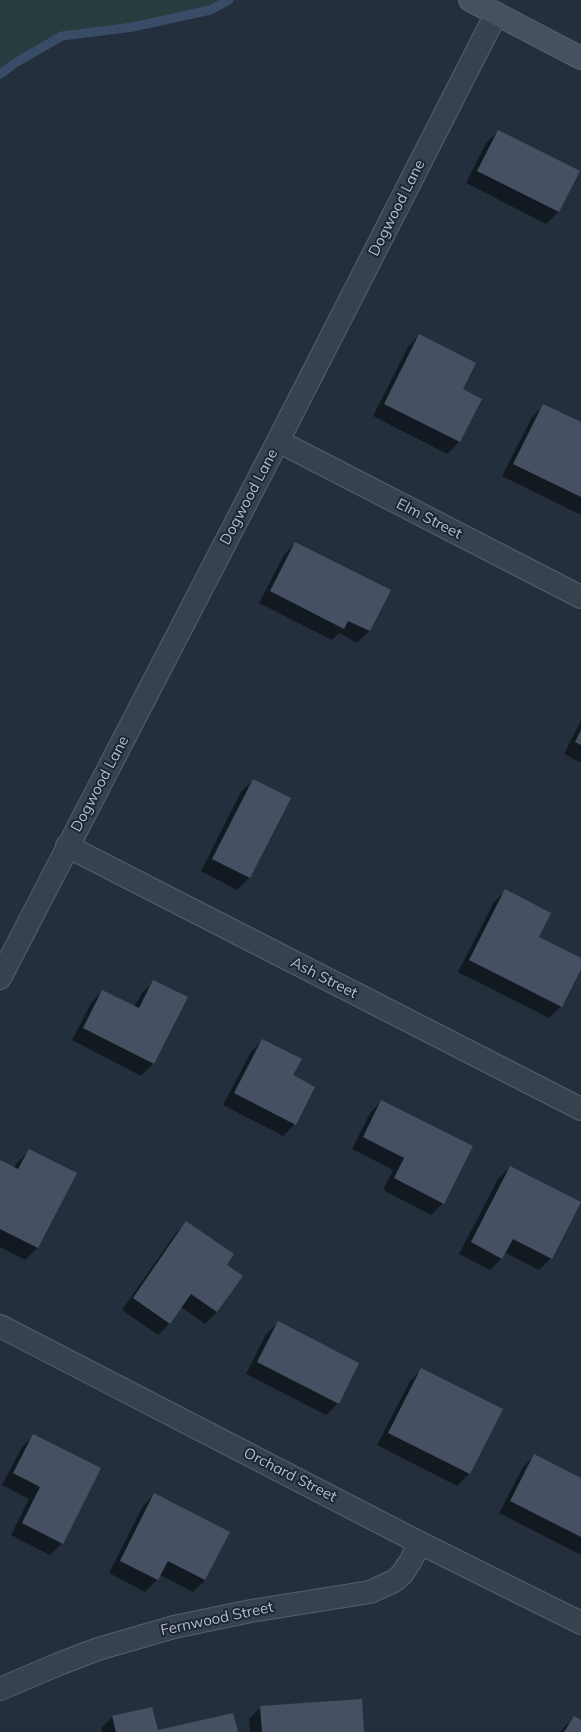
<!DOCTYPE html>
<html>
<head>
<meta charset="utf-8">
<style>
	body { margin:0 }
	canvas { display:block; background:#242f3e }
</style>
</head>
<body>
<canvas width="581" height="1732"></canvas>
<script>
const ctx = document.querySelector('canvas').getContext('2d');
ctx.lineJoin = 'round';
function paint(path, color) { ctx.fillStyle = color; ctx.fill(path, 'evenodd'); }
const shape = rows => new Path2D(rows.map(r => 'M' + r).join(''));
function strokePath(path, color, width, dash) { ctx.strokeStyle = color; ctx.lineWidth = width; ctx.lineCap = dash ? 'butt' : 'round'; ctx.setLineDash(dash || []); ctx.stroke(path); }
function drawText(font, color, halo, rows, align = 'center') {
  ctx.font = font + ' Mulish,sans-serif'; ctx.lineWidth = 4; ctx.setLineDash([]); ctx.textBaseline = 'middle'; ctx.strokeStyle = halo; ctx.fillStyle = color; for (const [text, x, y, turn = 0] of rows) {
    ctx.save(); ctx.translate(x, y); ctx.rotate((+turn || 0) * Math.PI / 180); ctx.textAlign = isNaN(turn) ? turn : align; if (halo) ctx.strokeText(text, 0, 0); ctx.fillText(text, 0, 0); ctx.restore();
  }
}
const green = shape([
	[0,0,229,0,210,10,62,36,0,77]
]);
const shadow = shape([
	[498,131,578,172,558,212,546,224,466,183,486,143],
	[419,335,462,389,481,399,459,442,447,454,373,416,408,347],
	[544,405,581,423,581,515,502,476,532,417],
	[295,543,389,591,369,631,357,643,339,633,332,640,259,603,284,555],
	[581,720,581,763,564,754],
	[253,780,289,799,249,878,237,890,201,871,241,792],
	[505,891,538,937,581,959,581,967,561,1006,549,1018,458,972,494,902],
	[154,981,186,998,153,1064,141,1076,72,1040,91,1003,102,991,134,1007,142,993],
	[262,1040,292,1076,295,1124,283,1136,223,1105,251,1052],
	[381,1101,443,1203,431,1215,383,1190,393,1170,352,1149,370,1113],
	[30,1150,75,1173,37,1248,25,1260,0,1247,0,1161,14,1168,18,1162],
	[510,1167,551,1258,539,1270,504,1252,502,1258,490,1270,459,1254,498,1179],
	[187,1222,226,1265,241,1276,217,1312,205,1324,181,1307,170,1323,158,1335,122,1310,175,1234],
	[278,1323,338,1403,326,1415,246,1374,266,1334],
	[422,1369,501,1410,469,1474,457,1486,377,1445,410,1381],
	[34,1435,62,1543,50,1555,11,1535,29,1499,2,1485,22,1447],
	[535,1455,581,1479,581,1555,499,1513,523,1467],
	[154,1494,229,1532,205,1580,193,1592,160,1575,157,1580,145,1592,109,1573,143,1506],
	[261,1707,363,1732,250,1732,249,1719],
	[113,1716,157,1731,237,1732,102,1732,101,1728],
	[574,1717,581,1721,581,1732,560,1732]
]);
const stream = shape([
	[0,74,15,63,62,36,133,27,210,10,229,0]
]);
const building = shape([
	[498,130,580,171,559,212,477,171],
	[419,334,476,363,463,389,482,399,460,442,384,404],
	[543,404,581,422,581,497,513,464],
	[295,542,391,590,370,631,348,621,344,629,270,591],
	[581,730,581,745,575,742],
	[253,779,291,798,250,878,212,859],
	[505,889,551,913,539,937,581,958,581,969,562,1007,469,960],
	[153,980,188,997,154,1064,83,1028,102,990,139,1008],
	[262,1039,302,1059,293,1075,315,1087,296,1125,234,1093],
	[381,1100,473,1146,444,1204,394,1178,404,1158,363,1137],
	[29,1149,77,1173,38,1248,0,1229,0,1160,18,1169],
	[510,1166,581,1202,552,1259,513,1239,502,1259,471,1242],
	[186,1221,234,1254,227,1265,243,1276,217,1312,191,1294,170,1324,133,1298],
	[278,1321,359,1363,339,1404,257,1362],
	[421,1368,503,1409,470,1474,388,1433],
	[33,1434,101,1468,63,1544,22,1523,40,1487,13,1473],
	[534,1454,581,1478,581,1537,510,1501],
	[154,1493,230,1532,205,1580,168,1561,158,1580,120,1561],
	[362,1699,364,1732,262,1732,260,1706],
	[152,1707,158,1730,233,1713,238,1732,116,1732,112,1716],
	[574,1716,581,1720,581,1732,564,1732]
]);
const minor = shape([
	[278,441,581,597],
	[67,846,581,1109],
	[0,978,278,441,496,14],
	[0,1326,420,1543,581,1623],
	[0,1689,59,1664,98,1649,174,1627,251,1611,370,1592,394,1581,402,1574,410,1562,420,1543]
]);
const secondary = shape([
	[470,0,581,58]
]);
const streetNames = [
	["Dogwood Lane",397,208,-63],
	["Dogwood Lane",249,497,-62],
	["Elm Street",429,519,27],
	["Dogwood Lane",100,784,-62],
	["Ash Street",324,978,27],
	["Orchard Street",290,1475,27],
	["Fernwood Street",217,1619,-12]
];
paint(green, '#263c3f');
paint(shadow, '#0007');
strokePath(stream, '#394c67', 9);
paint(building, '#455162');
strokePath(minor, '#565f6c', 24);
strokePath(secondary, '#565f6c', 24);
strokePath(minor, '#38414e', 22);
strokePath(secondary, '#465061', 22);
drawText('15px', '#b4bcc9', '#1d2633', streetNames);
</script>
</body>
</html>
